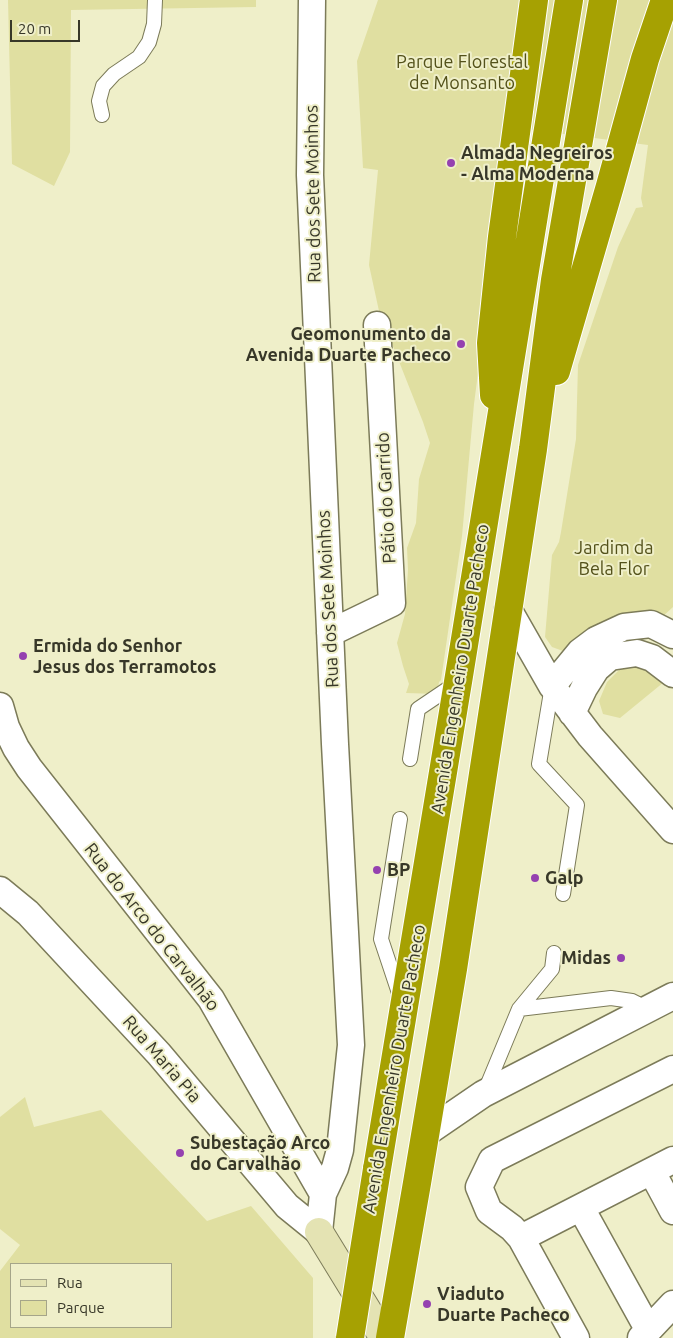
<!DOCTYPE html>
<html>
<head>
<meta charset="utf-8">
<style>
	body { margin:0 }
	#map { position:relative; width:673px; height:1338px; overflow:hidden; background:#efefc9; font-family:Ubuntu,sans-serif }
	canvas { display:block }
	.legend { position:absolute; left:10px; top:1263px; width:162px; height:65px; box-sizing:border-box; background:#efefc9; border:1px solid #a5a589; margin:0; padding:6px 9px; list-style:none; font-size:15px; color:#373728 }
	.legend li { display:flex; align-items:center; gap:10px; height:25px }
	.legend b { width:25px; border:1px solid #a5a589 }
	.scale { position:absolute; left:10px; top:20px; width:70px; height:22px; box-sizing:border-box; border:2px solid #373728; border-top:0; padding-left:6px; font-size:15px; line-height:18px; white-space:nowrap; color:#373728; -webkit-text-stroke:4px #efefc9; paint-order:stroke }
</style>
</head>
<body>
<div id="map">
<canvas width="673" height="1338"></canvas>
<ul class="legend">
<li><b style="height:6px;background:#e4e3b3"></b>Rua</li>
<li><b style="height:14px;background:#e0dfa1"></b>Parque</li>
</ul>
<div class="scale">20 m</div>
</div>
<script>
const ctx = document.querySelector('canvas').getContext('2d');
ctx.lineJoin = 'round';
function paint(path, color) { ctx.fillStyle = color; ctx.fill(path, 'evenodd'); }
const shape = rows => new Path2D(rows.map(r => 'M' + r).join(''));
function strokePath(path, color, width, dash) { ctx.strokeStyle = color; ctx.lineWidth = width; ctx.lineCap = dash ? 'butt' : 'round'; ctx.setLineDash(dash || []); ctx.stroke(path); }
function drawText(font, color, halo, rows, align = 'center') {
  ctx.font = font + ' Ubuntu,sans-serif'; ctx.lineWidth = 4; ctx.setLineDash([]); ctx.textBaseline = 'middle'; ctx.strokeStyle = halo; ctx.fillStyle = color; for (const [text, x, y, turn = 0] of rows) {
    ctx.save(); ctx.translate(x, y); ctx.rotate((+turn || 0) * Math.PI / 180); ctx.textAlign = isNaN(turn) ? turn : align; if (halo) ctx.strokeText(text, 0, 0); ctx.fillText(text, 0, 0); ctx.restore();
  }
}
const green = shape([
	[8,0,256,0,256,7,71,10,70,152,54,186,12,164],
	[378,0,673,0,673,607,661,618,576,642,563,651,552,647,545,637,552,555,559,542,561,532,576,439,578,365,618,247,636,208,643,207,641,198,648,145,510,127,474,404,462,536,441,680,439,682,437,694,406,693,409,684,403,666,397,643,405,614,408,570,407,548,416,523,419,479,430,443,423,422,379,311,369,265,378,170,363,168,357,61],
	[650,667,664,682,620,718,603,714,599,701,607,682,620,669],
	[25,1097,34,1127,101,1110,207,1221,251,1206,313,1278,313,1338,0,1338,0,1271,20,1245,0,1229,0,1117],
	[11,1264,171,1264,171,1327,11,1327]
]);
const lane = shape([
	[102,115,99,101,103,86,114,74,139,57,149,42,154,24,155,0],
	[552,686,539,764,577,805,563,894],
	[410,759,418,709,458,682],
	[400,996,381,939,400,819],
	[519,1009,611,998,632,1001,648,1009],
	[485,1091,519,1009,552,969,554,953]
]);
const street = shape([
	[312,0,310,175,335,744,351,1045,340,1150,335,1168,323,1194],
	[508,609,552,686,590,736,673,830],
	[330,633,392,603,377,325],
	[552,686,580,652,596,640,624,627,651,624,673,635],
	[0,706,6,727,16,748,29,768,211,999,323,1194,319,1232],
	[572,713,584,688,596,669,610,657,637,653,652,658,673,674],
	[0,890,28,913,159,1054,287,1206,319,1232],
	[426,1133,483,1094,673,996],
	[652,1172,673,1211],
	[581,1208,648,1329],
	[521,1238,673,1160],
	[576,1338,521,1238,512,1228,489,1211,479,1187,492,1160,673,1069],
	[641,1338,673,1304]
]);
const secondary = shape([
	[319,1232,384,1338]
]);
const highway = shape([
	[556,371,610,186,645,59,665,0],
	[494,395,491,343,502,237,534,0],
	[377,1169,458,682,569,0],
	[390,1338,417,1183,453,969,533,449,555,280,603,0]
]);
const highwayBridge = shape([
	[350,1338,377,1169]
]);
const markers = [
	[451,163,5,"#9541b0"],
	[461,344,5,"#9541b0"],
	[23,656,5,"#9541b0"],
	[377,870,5,"#9541b0"],
	[535,878,5,"#9541b0"],
	[621,958,5,"#9541b0"],
	[180,1153,5,"#9541b0"],
	[427,1304,5,"#9541b0"]
];
const parkNames = [
	["Parque Florestal",462,62],
	["de Monsanto",462,83],
	["Jardim da",614,548],
	["Bela Flor",614,569]
];
const poiNames = [
	["Almada Negreiros",461,153],
	["- Alma Moderna",461,174],
	["Geomonumento da",451,334,"right"],
	["Avenida Duarte Pacheco",451,355,"right"],
	["Ermida do Senhor",33,646],
	["Jesus dos Terramotos",33,667],
	["BP",387,870],
	["Galp",545,878],
	["Midas",611,958,"right"],
	["Subestação Arco",190,1143],
	["do Carvalhão",190,1164],
	["Viaduto",437,1294],
	["Duarte Pacheco",437,1315]
];
const streetNames = [
	["Rua dos Sete Moinhos",313,194,-91],
	["Pátio do Garrido",386,498,-93],
	["Rua dos Sete Moinhos",328,599,-93],
	["Avenida Engenheiro Duarte Pacheco",460,669,-81],
	["Rua do Arco do Carvalhão",152,927,52],
	["Rua Maria Pia",162,1059,49],
	["Avenida Engenheiro Duarte Pacheco",394,1069,-80]
];
paint(green, '#e0dfa1');
strokePath(lane, '#7c7b59', 16);
strokePath(street, '#7c7b59', 29);
strokePath(secondary, '#7c7b59', 30);
strokePath(highway, '#fff', 30);
strokePath(lane, '#fff', 14);
strokePath(street, '#fff', 26);
strokePath(secondary, '#e4e3b3', 28);
strokePath(highway, '#a6a102', 28);
strokePath(highwayBridge, '#fff', 30, []);
strokePath(highwayBridge, '#a6a102', 28);
for (const [x, y, r, color] of markers) { const dot = new Path2D(); dot.arc(x, y, r, 0, 2 * Math.PI); ctx.fillStyle = color; ctx.fill(dot); strokePath(dot, '#efefc9', 2); }
drawText('18px', '#53511a', '#efefc9', parkNames);
drawText('bold 18px', '#373728', '#efefc9', poiNames, 'left');
drawText('18px', '#373728', '#efefc9', streetNames);
</script>
</body>
</html>
